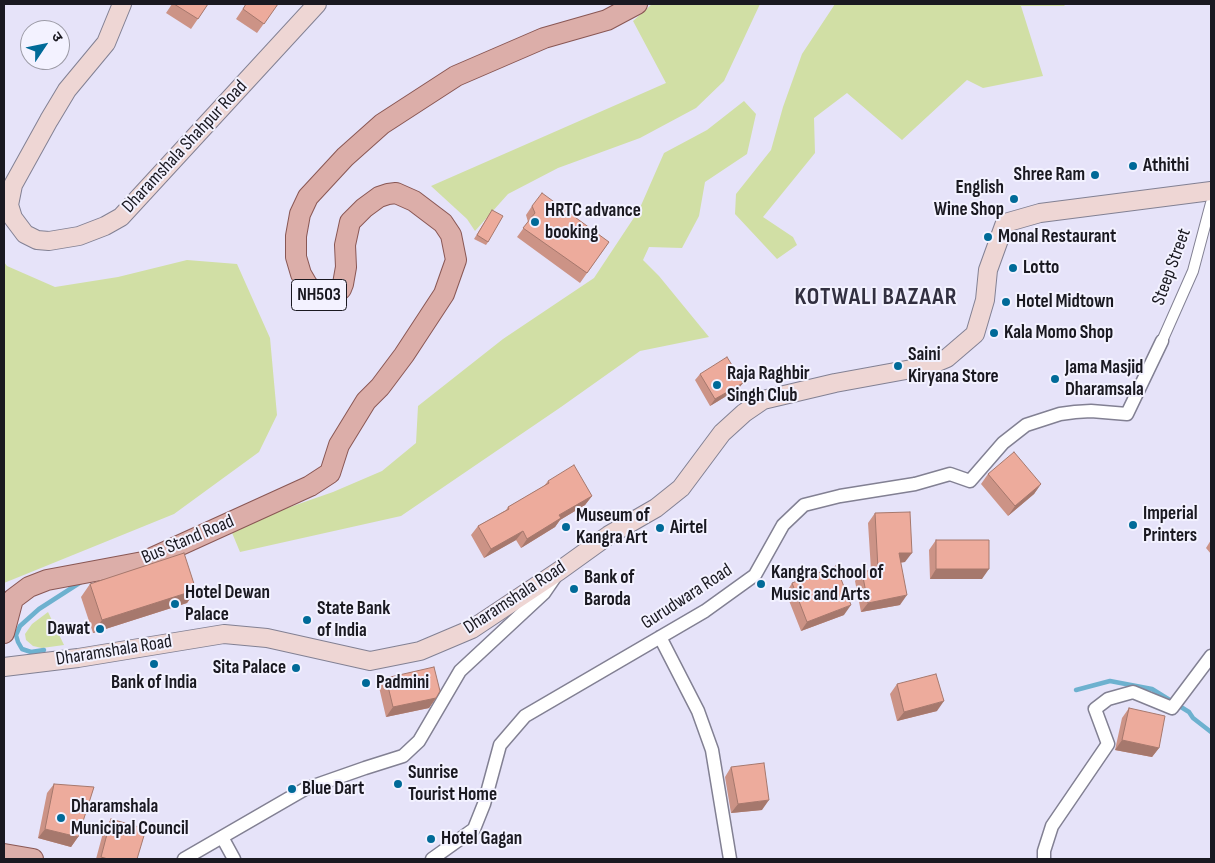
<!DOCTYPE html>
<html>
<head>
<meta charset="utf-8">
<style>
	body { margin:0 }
	#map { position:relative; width:1215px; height:863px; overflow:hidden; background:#e6e3f9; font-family:"Sofia Sans Condensed","Noto Sans Devanagari",sans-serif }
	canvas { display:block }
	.frame { position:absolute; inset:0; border:5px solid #1a1921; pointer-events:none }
	.north { position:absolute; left:20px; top:20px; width:50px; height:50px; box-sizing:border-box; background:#f3f2ff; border:1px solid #9c9ba6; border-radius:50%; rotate:56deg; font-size:14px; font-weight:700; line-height:20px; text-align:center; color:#1a1921 }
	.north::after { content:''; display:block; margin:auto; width:18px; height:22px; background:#006a98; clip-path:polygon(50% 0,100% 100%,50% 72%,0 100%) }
</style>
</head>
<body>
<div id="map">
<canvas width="1215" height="863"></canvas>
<div class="frame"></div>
<div class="north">उ</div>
</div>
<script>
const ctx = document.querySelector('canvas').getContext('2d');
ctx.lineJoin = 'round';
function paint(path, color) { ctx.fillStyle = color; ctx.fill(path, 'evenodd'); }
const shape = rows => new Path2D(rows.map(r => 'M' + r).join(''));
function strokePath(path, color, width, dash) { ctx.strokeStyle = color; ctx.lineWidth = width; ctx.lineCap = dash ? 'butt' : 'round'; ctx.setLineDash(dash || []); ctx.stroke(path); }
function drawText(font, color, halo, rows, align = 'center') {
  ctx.font = font + ' "Sofia Sans Condensed",sans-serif'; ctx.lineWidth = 4; ctx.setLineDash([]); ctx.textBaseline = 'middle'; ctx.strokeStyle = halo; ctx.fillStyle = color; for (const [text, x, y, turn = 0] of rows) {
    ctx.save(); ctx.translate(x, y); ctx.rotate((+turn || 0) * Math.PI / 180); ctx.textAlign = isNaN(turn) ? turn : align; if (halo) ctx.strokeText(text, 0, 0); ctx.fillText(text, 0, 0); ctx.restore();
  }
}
const green = shape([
	[652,4,760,4,724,81,696,108,640,138,558,168,508,194,475,231,467,219,431,186,666,83,633,21],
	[835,4,1066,4,1064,6,1021,6,1043,76,983,88,967,80,902,140,847,93,814,118,815,153,763,217,793,237,797,245,777,259,735,214,736,194,771,150,783,107,802,54],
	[744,101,756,114,747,154,705,182,699,216,682,248,649,247,643,260,659,276,709,337,640,351,561,407,401,516,240,552,230,528,333,492,382,471,416,443,418,406,503,339,594,278,639,210,664,153,707,130],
	[187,260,237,264,270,338,277,415,259,452,174,514,4,583,4,262,7,266,55,287,118,277],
	[48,612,64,645,42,648,33,646,26,640,25,634,32,624]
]);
const stream = shape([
	[44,650,31,652,22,649,18,642,16,635,20,626,39,609,81,582],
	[1076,690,1110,681,1152,689,1189,712,1193,718,1211,732]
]);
const pedestrian = shape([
	[1162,341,1193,271,1211,203]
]);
const minor = shape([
	[660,637,698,711,712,750,730,859],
	[222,837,234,859],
	[184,859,305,789,365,768,403,756,419,741,460,671,544,593,555,577],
	[432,859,474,829,484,804,500,745,525,716,705,611,755,575,783,525,804,505,840,496,915,484,950,474,970,481,1003,443,1026,425,1060,414,1075,412,1091,411,1127,414,1162,341],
	[1044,859,1044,851,1052,826,1108,744,1095,709,1108,699,1133,692,1172,708,1211,656]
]);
const secondary = shape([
	[122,4,106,43,67,90,49,120,13,185,9,205,13,218,25,234,37,240,49,241,79,236,105,226,121,217,317,4],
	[4,667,78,658,224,634,267,638,370,661,420,651,472,629,559,571,609,535,656,508,681,488,722,433,744,413,763,400,835,383,928,366,947,358,975,334,985,300,988,270,1005,223,1040,213,1211,191]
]);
const primary = shape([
	[13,599,29,587,47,580,143,562,310,486,330,473,339,445,366,401,380,387,404,355,444,294,456,260,451,235,443,223,414,201,396,193,388,194,379,197,364,208,350,222,345,245,346,267,343,284,341,289,333,296,322,297,308,286,301,274,296,257,296,236,300,214,308,197,345,157,382,124,456,76,544,38,607,20,637,4],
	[4,613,13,599,4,633],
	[4,854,33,859]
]);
const wall = shape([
	[172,4,208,4,191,29,166,13],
	[246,4,278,4,257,33,236,19],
	[532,206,609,242,580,283,517,237,528,222,526,215],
	[490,213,488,242,486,245,474,239],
	[700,374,743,383,738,389,710,406,695,380],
	[988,474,1041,484,1034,494,1008,516,981,484],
	[548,481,592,496,585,505,560,520,555,527,521,548,516,540,484,558,471,535,478,526,506,510,508,507,544,486],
	[875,513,905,562,900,563,900,605,861,612,855,581,862,572,871,570,868,523],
	[936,540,982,579,930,579,929,550],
	[1211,540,1211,554,1206,548],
	[792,583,844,615,801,631,786,593],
	[90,584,196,590,187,603,93,633,81,597],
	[386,678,436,698,429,708,386,717,379,687],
	[897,684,937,711,897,721,890,694],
	[1129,708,1159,748,1152,757,1115,750,1122,718],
	[731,767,762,810,731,813,725,777],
	[54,784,78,837,71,847,38,838,47,793],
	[111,819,137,859,96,859,104,829]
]);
const shadedWall = shape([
	[743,383,738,389,710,406,715,399],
	[1041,484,1034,494,1008,516,1015,506],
	[592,496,585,505,560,520,555,527,521,548,527,539,559,515],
	[523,531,516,540,484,558,491,549],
	[899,553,912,553,905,562,892,563],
	[936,569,989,569,982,579,930,579],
	[196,590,187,603,93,633,102,620],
	[907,595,900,605,861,612,868,603],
	[851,605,844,615,801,631,807,622],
	[436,698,429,708,386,717,393,707],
	[944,701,937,711,897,721,904,712],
	[1122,740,1159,748,1152,757,1115,750],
	[769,800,762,810,731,813,738,804],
	[45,829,78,837,71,847,38,838]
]);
const building = shape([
	[174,4,208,4,198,19,174,4],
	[246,4,278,4,264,24,243,9,246,4],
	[542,193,609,242,587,273,523,228,535,213,532,206,542,193],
	[492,210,503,216,488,242,477,235,492,210],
	[727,357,743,383,715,399,700,374,727,357],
	[1014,452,1041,484,1015,506,988,474,1014,452],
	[574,465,592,496,559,515,561,518,527,539,523,531,491,549,478,526,509,509,508,507,549,483,548,481,574,465],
	[910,512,912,553,899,553,907,595,868,603,862,572,878,569,875,513,910,512],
	[936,540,989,540,989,569,936,569,936,540],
	[184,553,196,590,102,620,90,584,184,553],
	[836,566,851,605,807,622,792,583,836,566],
	[434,667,440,691,436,698,393,707,386,678,434,667],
	[936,674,944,701,904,712,897,684,936,674],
	[1129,708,1165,716,1159,748,1122,740,1129,708],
	[764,763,769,800,738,804,731,767,764,763],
	[54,784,94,787,78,837,45,829,54,784],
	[111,819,146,829,137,859,108,859,101,857,111,819]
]);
const markers = [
	[1133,166,5,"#006a98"],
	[1095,175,5,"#006a98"],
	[1014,199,5,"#006a98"],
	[535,222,5,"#006a98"],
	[988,237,5,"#006a98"],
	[1013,268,5,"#006a98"],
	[1006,302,5,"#006a98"],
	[994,333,5,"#006a98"],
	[898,366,5,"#006a98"],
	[1055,379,5,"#006a98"],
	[717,385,5,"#006a98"],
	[1133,525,5,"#006a98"],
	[566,527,5,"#006a98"],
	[660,528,5,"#006a98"],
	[761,584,5,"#006a98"],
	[574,589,5,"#006a98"],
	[175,604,5,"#006a98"],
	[307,620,5,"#006a98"],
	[100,629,5,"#006a98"],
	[154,664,5,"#006a98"],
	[296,668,5,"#006a98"],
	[366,683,5,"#006a98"],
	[398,784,5,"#006a98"],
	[292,789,5,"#006a98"],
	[61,818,5,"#006a98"],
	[431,839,5,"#006a98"]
];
const shields = [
	[319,295,55]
];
const shieldNames = [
	["NH503",319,295]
];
const streetNames = [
	["Dharamshala Shahpur Road",185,147,-47],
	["Steep Street",1172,267,-70],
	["Bus Stand Road",188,540,-23],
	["Gurudwara Road",687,597,-33],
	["Dharamshala Road",515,598,-33],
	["Dharamshala Road",114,651,-9]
];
const poiNames = [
	["Athithi",1143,166],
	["Shree Ram",1085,175,"right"],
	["English",1004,188,"right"],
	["Wine Shop",1004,210,"right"],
	["HRTC advance",545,211],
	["booking",545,233],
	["Monal Restaurant",998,237],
	["Lotto",1023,268],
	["Hotel Midtown",1016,302],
	["Kala Momo Shop",1004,333],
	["Saini",908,355],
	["Kiryana Store",908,377],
	["Jama Masjid",1065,368],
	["Dharamsala",1065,390],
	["Raja Raghbir",727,374],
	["Singh Club",727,396],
	["Imperial",1143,514],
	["Printers",1143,536],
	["Museum of",576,516],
	["Kangra Art",576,538],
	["Airtel",670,528],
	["Kangra School of",771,573],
	["Music and Arts",771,595],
	["Bank of",584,578],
	["Baroda",584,600],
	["Hotel Dewan",185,593],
	["Palace",185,615],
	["State Bank",317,609],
	["of India",317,631],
	["Dawat",90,629,"right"],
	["Sita Palace",286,668,"right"],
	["Bank of India",154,683,"center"],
	["Padmini",376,683],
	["Sunrise",408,773],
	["Tourist Home",408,795],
	["Blue Dart",302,789],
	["Dharamshala",71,807],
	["Municipal Council",71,829],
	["Hotel Gagan",441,839]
];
const districtNames = [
	["KOTWALI BAZAAR",876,298]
];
paint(green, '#d1dfa5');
strokePath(stream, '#6db1cf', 4.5);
strokePath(pedestrian, '#828093', 12);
strokePath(minor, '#828093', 15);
strokePath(secondary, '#828093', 20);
strokePath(primary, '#895754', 22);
strokePath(pedestrian, '#fff', 10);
strokePath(minor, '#fff', 12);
strokePath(secondary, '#eed6d4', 18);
strokePath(primary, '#dcaea9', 20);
paint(wall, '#cc9386');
paint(shadedWall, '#a6786d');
paint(building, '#edab9c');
strokePath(building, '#a6786d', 1);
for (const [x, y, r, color] of markers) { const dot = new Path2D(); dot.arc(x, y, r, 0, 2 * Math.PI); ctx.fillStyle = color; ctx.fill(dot); strokePath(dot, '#f3f2ff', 2); }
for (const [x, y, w] of shields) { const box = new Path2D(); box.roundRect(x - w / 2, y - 15.5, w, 31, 4); ctx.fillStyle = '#f3f2ff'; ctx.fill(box); strokePath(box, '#1a1921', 1); }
drawText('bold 18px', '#1a1921', null, shieldNames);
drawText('19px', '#1a1921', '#f3f2ff', streetNames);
drawText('bold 19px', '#1a1921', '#f3f2ff', poiNames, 'left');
ctx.letterSpacing = '1px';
drawText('bold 24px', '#323041', '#f3f2ff', districtNames);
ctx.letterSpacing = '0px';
</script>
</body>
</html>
